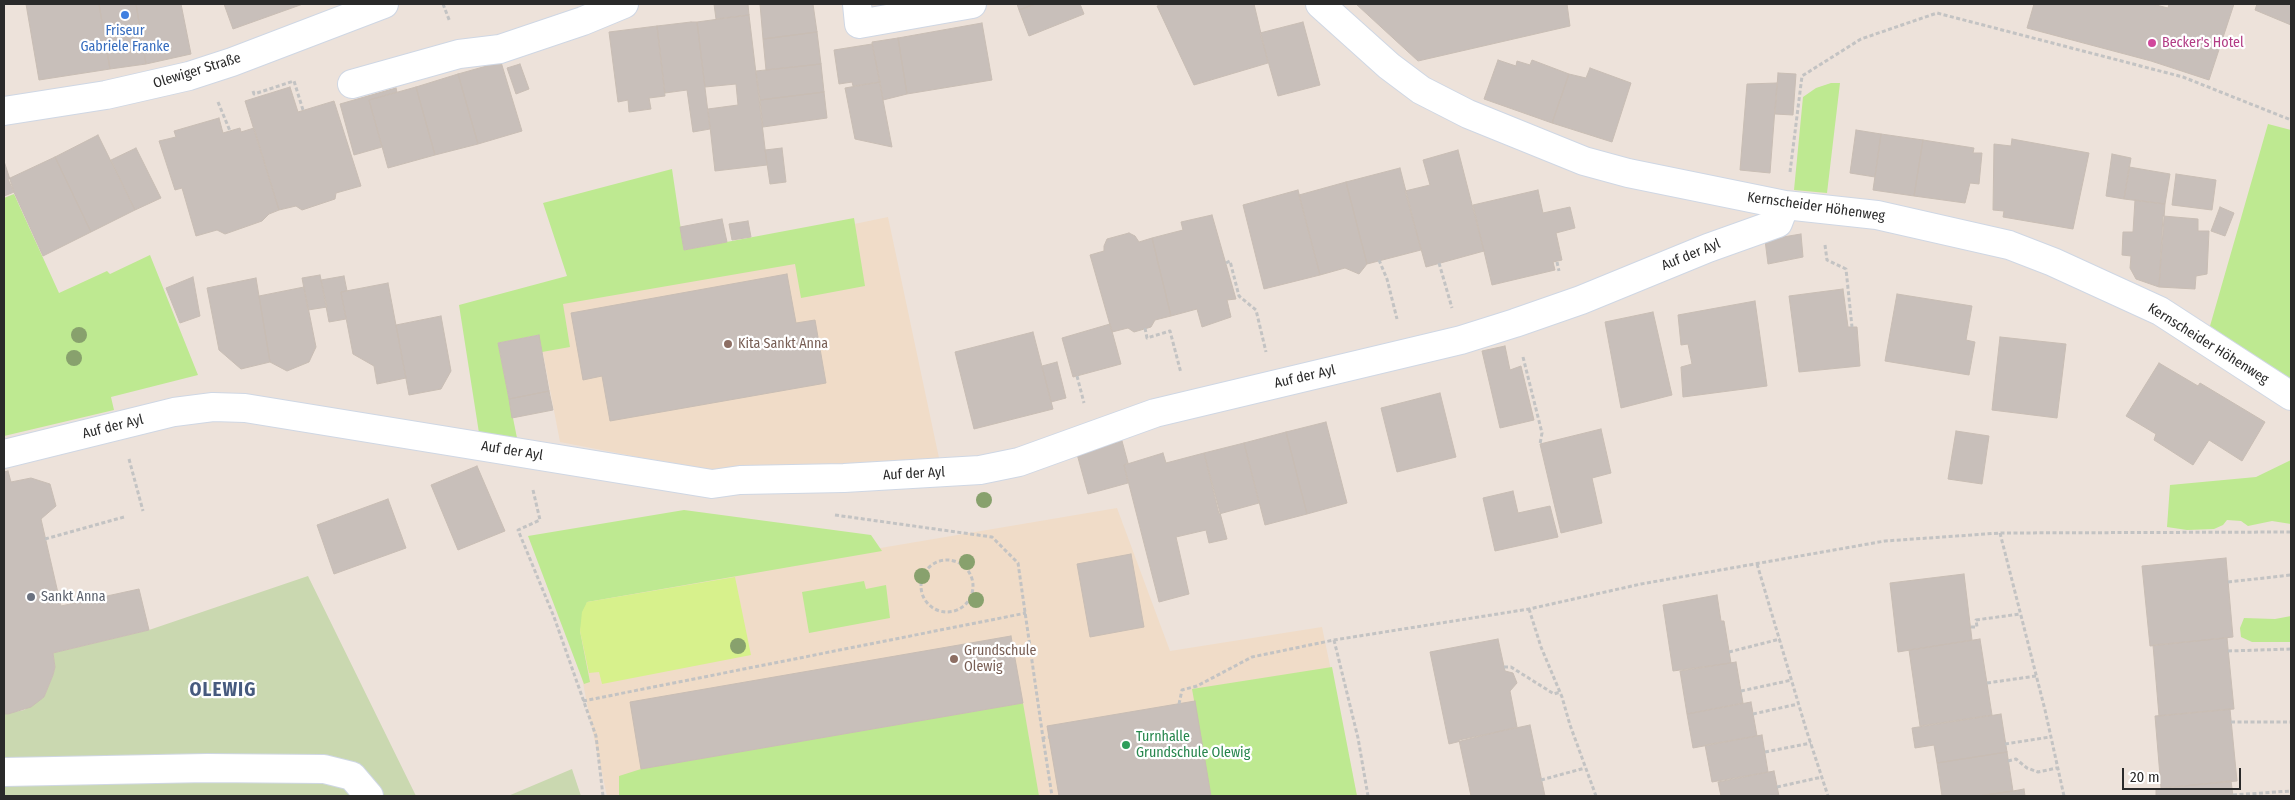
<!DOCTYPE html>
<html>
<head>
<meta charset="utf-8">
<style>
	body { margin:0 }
	#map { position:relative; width:2295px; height:800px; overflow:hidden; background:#ede2da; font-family:"Fira Sans Condensed",sans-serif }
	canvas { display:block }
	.frame { position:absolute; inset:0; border:5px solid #2a2a2a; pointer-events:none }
	.scale { position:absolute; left:2122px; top:768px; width:119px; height:22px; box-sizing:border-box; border:2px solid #2a2a2a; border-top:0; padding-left:6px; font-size:15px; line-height:18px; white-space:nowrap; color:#2a2a2a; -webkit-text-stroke:4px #fff; paint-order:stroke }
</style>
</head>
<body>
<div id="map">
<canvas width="2295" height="800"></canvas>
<div class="frame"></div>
<div class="scale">20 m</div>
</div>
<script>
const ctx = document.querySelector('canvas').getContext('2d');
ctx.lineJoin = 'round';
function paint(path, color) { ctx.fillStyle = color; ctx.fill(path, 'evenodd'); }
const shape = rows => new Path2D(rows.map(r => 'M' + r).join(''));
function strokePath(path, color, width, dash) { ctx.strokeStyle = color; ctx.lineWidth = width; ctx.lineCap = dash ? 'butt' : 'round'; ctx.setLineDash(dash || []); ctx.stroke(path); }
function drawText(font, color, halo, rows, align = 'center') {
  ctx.font = font + ' "Fira Sans Condensed",sans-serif'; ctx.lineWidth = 4.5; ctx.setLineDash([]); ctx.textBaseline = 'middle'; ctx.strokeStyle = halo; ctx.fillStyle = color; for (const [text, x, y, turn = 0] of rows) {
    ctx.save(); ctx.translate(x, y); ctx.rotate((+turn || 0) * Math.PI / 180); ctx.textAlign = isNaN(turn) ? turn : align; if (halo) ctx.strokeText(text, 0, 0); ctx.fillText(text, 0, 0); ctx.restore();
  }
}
const education = shape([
	[888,217,939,458,716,472,560,442,531,291],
	[1117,508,1170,651,1322,627,1357,796,607,796,591,724,567,601]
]);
const green = shape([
	[1831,83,1840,83,1827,193,1794,190,1803,97,1816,88],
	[2268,124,2291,130,2291,398,2250,355,2210,326],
	[672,169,684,250,854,218,865,286,801,298,795,264,563,304,570,347,542,352,538,335,498,343,517,438,479,433,459,305,567,276,543,203],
	[14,194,59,293,107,271,110,274,150,255,198,375,111,397,114,410,4,436,4,198],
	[2291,460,2291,524,2272,521,2248,526,2241,521,2227,520,2223,525,2214,529,2187,530,2167,527,2170,485,2256,477],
	[684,510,871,535,882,551,587,602,580,631,590,682,584,684,528,536],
	[864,581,866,589,886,585,890,618,809,633,802,592],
	[2291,616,2291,642,2252,642,2241,637,2240,628,2244,618,2275,619],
	[1332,667,1357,796,1211,796,1192,689],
	[1023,703,1039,796,619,796,619,776,641,769]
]);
const cemetery = shape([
	[308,576,416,796,4,796,4,714,24,710,44,697,53,675,55,667,53,653,149,630],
	[572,769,581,796,508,796]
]);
const pitch = shape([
	[735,577,751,655,602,684,599,672,589,673,580,631,582,612,587,602]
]);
const building = shape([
	[26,4,99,4,110,69,39,80,26,4],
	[99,4,136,4,146,64,110,69,99,4],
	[136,4,181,4,191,54,146,64,136,4],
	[224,4,303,4,233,29,224,4],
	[714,4,748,4,749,15,716,19,714,4],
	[760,4,813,4,817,32,763,39,760,4],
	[1017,4,1035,4,1019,10,1017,4],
	[1035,4,1080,4,1084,14,1029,36,1019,10,1035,4],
	[1166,4,1254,4,1268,63,1194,85,1157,6,1166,4],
	[1356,4,1567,4,1570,26,1418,61,1356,4],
	[2034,4,2152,4,2168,8,2169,4,2234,4,2209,80,2151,61,2027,28,2034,4],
	[2257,4,2291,4,2291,25,2255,10,2257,4],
	[749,15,767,165,715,171,708,109,738,105,736,84,705,87,697,22,749,15],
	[691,22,697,22,710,129,693,132,687,90,665,93,657,26,691,22],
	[1303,22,1320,85,1278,96,1260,33,1303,22],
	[982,23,992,80,907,94,898,38,982,23],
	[657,26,665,96,649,98,651,109,629,112,628,100,618,102,609,32,657,26],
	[817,32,821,64,766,70,763,39,817,32],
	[898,38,907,94,883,100,872,42,898,38],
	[872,44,880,82,853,86,852,82,839,84,834,50,872,44],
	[1498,60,1516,66,1517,61,1530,65,1532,60,1569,74,1552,123,1484,99,1498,60],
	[501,62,522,131,478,144,458,74,501,62],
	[520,64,529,89,516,94,507,68,520,64],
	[821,64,824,92,760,100,756,71,821,64],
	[1590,68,1631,83,1612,142,1552,123,1569,74,1586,78,1590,68],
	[1778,73,1796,74,1793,115,1775,114,1778,73],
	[458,74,478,144,435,155,416,87,458,74],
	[880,82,883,100,892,147,855,139,845,88,880,82],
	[1777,83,1770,173,1740,170,1747,84,1777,83],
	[290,87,298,112,334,101,361,186,336,193,335,199,302,210,296,206,279,210,245,101,290,87],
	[416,87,435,155,388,168,369,100,416,87],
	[396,88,397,92,369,100,382,147,354,155,340,104,396,88],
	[824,92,827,118,763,127,760,100,824,92],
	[219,118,223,133,240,128,241,132,254,128,279,210,269,214,262,221,225,234,217,230,196,236,182,188,175,190,159,141,176,137,174,131,219,118],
	[1856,130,1881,134,1875,177,1850,173,1856,130],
	[1881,134,1923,140,1914,196,1873,190,1881,134],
	[98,135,135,210,91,232,55,157,98,135],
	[2012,139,2089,153,2073,229,2003,217,2004,211,1993,210,1994,144,2011,146,2012,139],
	[1923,140,1974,148,1973,153,1982,153,1979,184,1970,183,1965,203,1914,196,1923,140],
	[136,148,161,198,135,210,111,160,136,148],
	[782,148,786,182,770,184,765,150,782,148],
	[1458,150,1484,251,1426,267,1405,191,1430,185,1423,160,1458,150],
	[2112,154,2131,158,2124,199,2106,196,2112,154],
	[55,157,91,232,43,256,8,179,55,157],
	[4,161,14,192,4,196,4,161],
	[2129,167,2170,174,2165,204,2124,199,2129,167],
	[1400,168,1421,250,1367,264,1346,182,1400,168],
	[2176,174,2216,180,2212,210,2172,205,2176,174],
	[1346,182,1367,264,1359,274,1345,268,1320,275,1299,195,1346,182],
	[1298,190,1320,275,1264,289,1243,205,1298,190],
	[1538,190,1543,213,1570,207,1575,228,1556,233,1562,260,1553,262,1555,270,1492,285,1473,205,1538,190],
	[2135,200,2165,204,2159,287,2136,279,2130,268,2131,256,2122,255,2123,232,2133,232,2135,200],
	[2220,207,2234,213,2225,236,2211,231,2220,207],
	[1212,215,1236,299,1227,300,1231,317,1202,327,1197,309,1171,316,1152,238,1183,230,1181,222,1212,215],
	[2163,216,2198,219,2198,231,2209,231,2207,274,2196,276,2195,289,2159,287,2163,216],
	[722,219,727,242,684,250,680,227,722,219],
	[748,221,751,237,732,240,729,224,748,221],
	[1129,233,1135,236,1139,242,1152,238,1171,316,1155,320,1151,327,1134,332,1128,328,1112,332,1090,255,1104,251,1104,246,1107,239,1129,233],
	[1801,234,1803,257,1768,264,1765,240,1801,234],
	[787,274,796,323,815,320,826,383,610,421,602,376,583,380,571,313,787,274],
	[320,275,327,307,308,310,302,278,320,275],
	[344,276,347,291,341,292,346,319,329,322,321,280,344,276],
	[193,277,200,316,180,323,166,288,193,277],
	[256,278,270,362,241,369,219,350,207,288,256,278],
	[388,283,406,378,377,384,374,366,353,354,341,292,388,283],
	[304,287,316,347,309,362,287,371,270,362,259,296,304,287],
	[1843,289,1848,327,1857,327,1860,366,1799,372,1789,296,1843,289],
	[1897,294,1972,306,1966,340,1975,342,1969,375,1885,361,1897,294],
	[1755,301,1767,386,1683,397,1681,367,1692,364,1688,344,1681,345,1678,315,1755,301],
	[1653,312,1672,395,1621,408,1605,322,1653,312],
	[441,316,451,371,441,389,409,395,396,325,441,316],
	[1110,324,1121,364,1073,377,1062,338,1110,324],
	[1033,332,1053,409,974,429,955,352,1033,332],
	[539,335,549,391,509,399,498,343,539,335],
	[2000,337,2066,344,2057,418,1992,410,2000,337],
	[1505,346,1510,370,1521,366,1534,420,1500,428,1482,351,1505,346],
	[1057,362,1066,398,1051,402,1042,366,1057,362],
	[2159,363,2198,386,2200,383,2265,422,2242,461,2209,440,2193,465,2154,440,2156,434,2126,416,2159,363],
	[549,391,553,410,512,418,509,399,549,391],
	[1440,393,1456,457,1397,472,1381,408,1440,393],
	[1326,422,1347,503,1307,514,1286,432,1326,422],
	[1601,429,1611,473,1592,478,1602,523,1561,533,1540,444,1601,429],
	[1956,431,1989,436,1982,484,1948,479,1956,431],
	[1286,432,1307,514,1265,525,1244,443,1286,432],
	[1122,441,1128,463,1124,465,1128,483,1088,494,1077,454,1122,441],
	[1244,443,1259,503,1219,514,1204,453,1244,443],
	[1163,453,1166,463,1204,453,1227,539,1209,543,1206,530,1176,537,1189,594,1159,602,1124,465,1163,453],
	[477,466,505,531,458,550,431,485,477,466],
	[8,471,11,482,31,478,50,484,56,506,41,519,61,606,139,589,149,630,53,653,55,667,53,675,44,697,31,707,8,714,4,714,4,472,8,471],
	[1513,491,1518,513,1550,506,1558,537,1495,551,1483,498,1513,491],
	[388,499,406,548,334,574,317,525,388,499],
	[1131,554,1144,627,1090,637,1077,564,1131,554],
	[2226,558,2233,637,2150,646,2142,566,2226,558],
	[1964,574,1972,640,1898,652,1890,583,1964,574],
	[1717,595,1721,621,1724,621,1731,663,1673,671,1663,605,1717,595],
	[1011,636,1023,703,641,769,630,702,1011,636],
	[2227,638,2234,709,2159,716,2153,645,2227,638],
	[1498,639,1505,671,1513,673,1517,683,1510,691,1517,727,1449,744,1430,652,1498,639],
	[1980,639,1992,715,1920,726,1909,650,1980,639],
	[1736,662,1743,703,1687,714,1680,671,1736,662],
	[1195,701,1211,796,1059,796,1047,726,1195,701],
	[1751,702,1757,736,1693,748,1687,714,1751,702],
	[2230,709,2237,781,2161,788,2155,716,2230,709],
	[2001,714,2007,752,1937,763,1934,745,1915,748,1912,728,2001,714],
	[1530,725,1545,796,1471,796,1459,740,1530,725],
	[1762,735,1768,772,1712,782,1705,745,1762,735],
	[2007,752,2013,791,1979,796,1942,796,1937,763,2007,752],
	[1774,771,1779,796,1721,796,1718,782,1774,771],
	[2231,781,2233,796,2156,796,2156,789,2231,781],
	[2024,789,2025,796,1979,796,2013,791,2024,789]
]);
const path = shape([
	[443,4,450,22],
	[253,91,254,94,294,81,303,110],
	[218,102,230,131],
	[1790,172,1802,76,1861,39,1937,13,2183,77,2291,120],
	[1825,245,1827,260,1846,269,1852,327],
	[1379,260,1387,279,1397,319],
	[1557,262,1559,271],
	[1226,263,1230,261,1239,296,1256,310,1266,352],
	[1439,263,1452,308],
	[1145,328,1147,338,1170,331,1181,373],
	[1523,357,1542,433,1540,444],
	[1077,376,1084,403],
	[129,459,143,511],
	[533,490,540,520,518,530,554,617,596,736,603,796],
	[835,515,992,537,1018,563,1043,738,1049,737],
	[2000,533,2045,710,2064,796],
	[45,539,124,517],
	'921 586a26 26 0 1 1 52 0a26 26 0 1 1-52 0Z',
	[1757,564,1806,729,1828,796],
	[2228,582,2291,575],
	[1529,609,1541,647,1562,697,1570,725,1596,796],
	[1971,627,1977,627,1976,620,2020,614],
	[1334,640,1358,738,1368,796],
	[2228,651,2291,649],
	[1729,652,1780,639],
	[1504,667,1511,667,1554,694,1560,692],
	[1987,683,2036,676],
	[1741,691,1792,680],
	[583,701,1026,613],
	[1179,704,1182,690,1197,686,1252,657,1334,640,1529,609,1641,584,1885,541,2000,533,2291,532],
	[1753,714,1798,704],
	[2231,722,2291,722],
	[1043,738,1052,796],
	[2005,744,2050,737],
	[1765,752,1811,743],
	[2008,761,2016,759,2027,768,2038,772,2057,768],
	[1541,780,1585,768],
	[1777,787,1822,777],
	[2233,795,2291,791]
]);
const minor = shape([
	[857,4,859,24,972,4],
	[1320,4,1389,66,1421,90,1468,114,1584,161,1628,173,1785,205,1877,215,2009,245,2053,262,2160,311,2291,396],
	[352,84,459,54,500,49,583,21,624,4],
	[4,111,106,95,189,76,232,62,384,4],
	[4,454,174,412,213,407,245,408,712,484,740,480,844,478,980,470,1019,462,1155,413,1461,340,1515,323,1581,300,1708,248,1778,223,1785,205],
	[4,772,207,768,324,769,352,776,369,796]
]);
const trees = [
	[79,335],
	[74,358],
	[984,500],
	[967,562],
	[922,576],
	[976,600],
	[738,646]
];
const markers = [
	[125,15,5,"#3f7fe0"],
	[2152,43,5,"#d1479c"],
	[728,344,5,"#8d6e63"],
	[31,597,5,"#6b7280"],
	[954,659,5,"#8d6e63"],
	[1126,745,5,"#2e9e5b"]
];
const shopNames = [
	["Friseur",125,31],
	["Gabriele Franke",125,47]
];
const hotelNames = [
	["Becker's Hotel",2162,43]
];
const streetNames = [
	["Olewiger Straße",197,71,-17],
	["Kernscheider Höhenweg",1816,207,8],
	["Auf der Ayl",1691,255,-22],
	["Kernscheider Höhenweg",2208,344,32],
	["Auf der Ayl",1305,377,-13],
	["Auf der Ayl",113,427,-14],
	["Auf der Ayl",512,451,9],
	["Auf der Ayl",914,474,-3]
];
const educationNames = [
	["Kita Sankt Anna",738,344],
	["Grundschule",964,651],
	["Olewig",964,667]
];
const worshipNames = [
	["Sankt Anna",41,597]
];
const leisureNames = [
	["Turnhalle",1136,737],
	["Grundschule Olewig",1136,753]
];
const districtNames = [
	["OLEWIG",223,691]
];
paint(education, '#f0dcc8');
paint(green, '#bee991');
paint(cemetery, '#cad8b0');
paint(pitch, '#d7f18c');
paint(building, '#c8bfba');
strokePath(building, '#c8bdb4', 1);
strokePath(minor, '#cfd7e4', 30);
strokePath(path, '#c3c3c3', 3, [4, 2.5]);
strokePath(minor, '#fff', 28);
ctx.fillStyle = '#88a16d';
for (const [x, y] of trees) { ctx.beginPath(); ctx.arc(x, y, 8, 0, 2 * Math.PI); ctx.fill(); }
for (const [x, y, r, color] of markers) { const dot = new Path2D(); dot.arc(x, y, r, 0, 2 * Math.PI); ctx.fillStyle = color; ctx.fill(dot); strokePath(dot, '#fff', 2); }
drawText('14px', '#366cbe', '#fff', shopNames);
drawText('14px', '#b23c85', '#fff', hotelNames, 'left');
drawText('14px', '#2a2a2a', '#fff', streetNames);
drawText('14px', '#785e54', '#fff', educationNames, 'left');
drawText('14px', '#5b616d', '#fff', worshipNames, 'left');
drawText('14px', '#27864d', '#fff', leisureNames, 'left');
ctx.letterSpacing = '1px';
drawText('bold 19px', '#465a7e', '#fff', districtNames);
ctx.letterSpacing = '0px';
</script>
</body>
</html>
